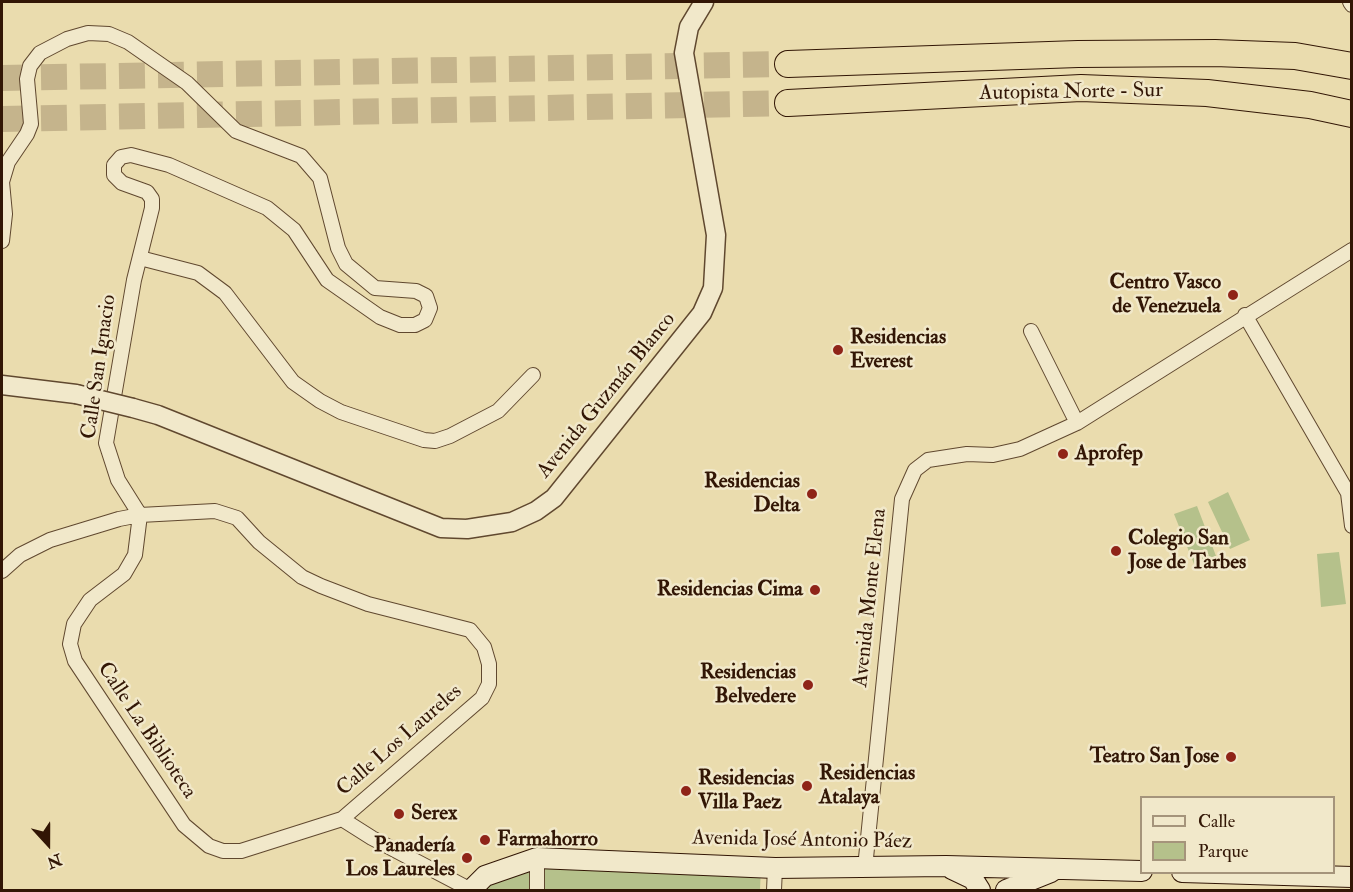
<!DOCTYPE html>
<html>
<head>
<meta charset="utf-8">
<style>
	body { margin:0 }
	#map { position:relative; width:1353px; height:892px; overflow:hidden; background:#eadcae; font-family:"IM FELL Double Pica",serif }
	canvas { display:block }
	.frame { position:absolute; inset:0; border:3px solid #321605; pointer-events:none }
	.legend { position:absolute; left:1140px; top:796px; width:195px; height:78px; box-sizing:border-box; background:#f1e8ca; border:2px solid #a5947b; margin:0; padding:8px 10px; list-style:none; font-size:18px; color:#321605 }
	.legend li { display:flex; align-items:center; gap:12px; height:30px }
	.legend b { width:30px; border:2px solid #a5947b }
	.north { position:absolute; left:18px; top:814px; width:60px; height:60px; -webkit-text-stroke:4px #f1e8ca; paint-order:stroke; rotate:159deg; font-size:16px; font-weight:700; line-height:24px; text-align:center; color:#321605 }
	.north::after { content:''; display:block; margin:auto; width:21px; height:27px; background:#321605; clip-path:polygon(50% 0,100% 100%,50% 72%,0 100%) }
</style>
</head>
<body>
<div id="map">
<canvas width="1353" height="892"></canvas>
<div class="frame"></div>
<ul class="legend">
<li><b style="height:8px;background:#f1e8ca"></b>Calle</li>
<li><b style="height:16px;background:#b5c18b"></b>Parque</li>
</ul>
<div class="north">N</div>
</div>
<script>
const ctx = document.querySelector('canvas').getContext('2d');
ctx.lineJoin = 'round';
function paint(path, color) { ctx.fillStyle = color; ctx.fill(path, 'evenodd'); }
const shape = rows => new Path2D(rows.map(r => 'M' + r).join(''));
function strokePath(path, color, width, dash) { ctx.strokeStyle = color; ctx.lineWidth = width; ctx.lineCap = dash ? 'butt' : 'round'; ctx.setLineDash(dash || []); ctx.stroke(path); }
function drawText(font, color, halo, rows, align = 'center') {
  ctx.font = font + ' "IM FELL Double Pica",serif'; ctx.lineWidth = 5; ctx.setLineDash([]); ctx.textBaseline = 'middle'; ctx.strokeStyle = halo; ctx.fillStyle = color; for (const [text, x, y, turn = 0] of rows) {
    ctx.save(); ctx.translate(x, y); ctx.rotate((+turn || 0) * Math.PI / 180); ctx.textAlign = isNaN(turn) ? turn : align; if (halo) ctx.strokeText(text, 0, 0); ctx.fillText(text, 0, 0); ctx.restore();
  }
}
const green = shape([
	[1228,492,1250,540,1230,549,1208,502],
	[1197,506,1216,556,1194,564,1174,514],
	[1339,552,1346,604,1321,607,1317,554],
	[537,858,761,867,760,890,471,890]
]);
const motorwayTunnel = shape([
	[2,78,788,64],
	[2,119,788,103]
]);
const minor = shape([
	[1350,2,1352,5],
	[2,241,5,214,2,182,8,162,27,134,31,124,27,79,30,66,40,53,67,39,88,33,109,34,128,42,187,83,236,131,301,156,320,178,338,248,346,264,375,288,416,291,426,296,430,308,425,320,415,325,400,325,380,317,327,280,294,230,267,208,169,165,131,155,121,157,114,165,114,175,122,183,147,192,152,199,152,208,134,280,106,443,118,480,140,515],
	[140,258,198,273,225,293,293,382,320,401,341,412,424,440,435,441,450,436,498,411,533,375],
	[1245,315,1348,493,1352,526],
	[1031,331,1077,423],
	[2,571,20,555,50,540,119,519,140,515,215,511,237,518,259,542,302,577,321,586,368,604,470,630,484,647,489,664,489,684,482,698,342,819,241,851,223,851,209,846,184,825,75,661,70,644,74,624,90,600,124,574,135,555,140,515],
	[342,819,372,838,471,890],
	[865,868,902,499,915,470,928,460,967,454,993,455,1020,449,1077,423,1352,250],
	[537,890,537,858],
	[774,890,775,868]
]);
const tertiary = shape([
	[2,385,76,394],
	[133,408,158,415,441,528,467,529,512,522,536,511,554,498,702,313,713,288,716,235,684,53,689,27,704,2]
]);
const secondary = shape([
	[952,869,973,879,980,890],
	[1182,872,1352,877],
	[471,890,485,876,537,858,775,868,946,866,1142,871],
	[1006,890,1051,872]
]);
const motorway = shape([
	[788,64,1078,54,1215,53,1295,56,1352,66],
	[788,103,1081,88,1207,93,1310,105,1352,114]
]);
const tertiaryBridge = shape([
	[76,394,133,408]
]);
const markers = [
	[1233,295,6,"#8f2418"],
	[838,350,6,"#8f2418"],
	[1063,454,6,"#8f2418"],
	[812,494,6,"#8f2418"],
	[1116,551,6,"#8f2418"],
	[815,590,6,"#8f2418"],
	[808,685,6,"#8f2418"],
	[1231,757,6,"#8f2418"],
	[807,786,6,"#8f2418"],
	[686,791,6,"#8f2418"],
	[399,814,6,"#8f2418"],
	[485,840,6,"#8f2418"],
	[467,858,6,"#8f2418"]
];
const streetNames = [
	["Autopista Norte - Sur",1071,93,-1],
	["Calle San Ignacio",100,367,-82],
	["Avenida Guzmán Blanco",607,396,-51],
	["Avenida Monte Elena",871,598,-84],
	["Calle La Biblioteca",146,731,56],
	["Calle Los Laureles",400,741,-41],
	["Avenida José Antonio Páez",802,841,1]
];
const poiNames = [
	["Centro Vasco",1221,283,"right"],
	["de Venezuela",1221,307,"right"],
	["Residencias",850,338],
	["Everest",850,362],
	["Aprofep",1075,454],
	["Residencias",800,482,"right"],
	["Delta",800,506,"right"],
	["Colegio San",1128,539],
	["Jose de Tarbes",1128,563],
	["Residencias Cima",803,590,"right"],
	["Residencias",796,673,"right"],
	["Belvedere",796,697,"right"],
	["Teatro San Jose",1219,757,"right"],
	["Residencias",819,774],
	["Atalaya",819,798],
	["Residencias",698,779],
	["Villa Paez",698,803],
	["Serex",411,814],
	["Farmahorro",497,840],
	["Panadería",455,846,"right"],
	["Los Laureles",455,870,"right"]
];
paint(green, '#b5c18b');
strokePath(motorwayTunnel, '#c5b48c', 26, [26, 13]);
strokePath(minor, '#60482f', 16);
strokePath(tertiary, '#60482f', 21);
strokePath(secondary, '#321605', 22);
strokePath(motorway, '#321605', 28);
strokePath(minor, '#f1e8ca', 14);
strokePath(tertiary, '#f1e8ca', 18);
strokePath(secondary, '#f1e8ca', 20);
strokePath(motorway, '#eadcae', 26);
strokePath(tertiaryBridge, '#60482f', 21, []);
strokePath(tertiaryBridge, '#f1e8ca', 18);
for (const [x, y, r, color] of markers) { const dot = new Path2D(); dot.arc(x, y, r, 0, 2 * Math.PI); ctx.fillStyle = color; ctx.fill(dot); strokePath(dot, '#f1e8ca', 2); }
drawText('21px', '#321605', '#f1e8ca', streetNames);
drawText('bold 21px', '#321605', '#f1e8ca', poiNames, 'left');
</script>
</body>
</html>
